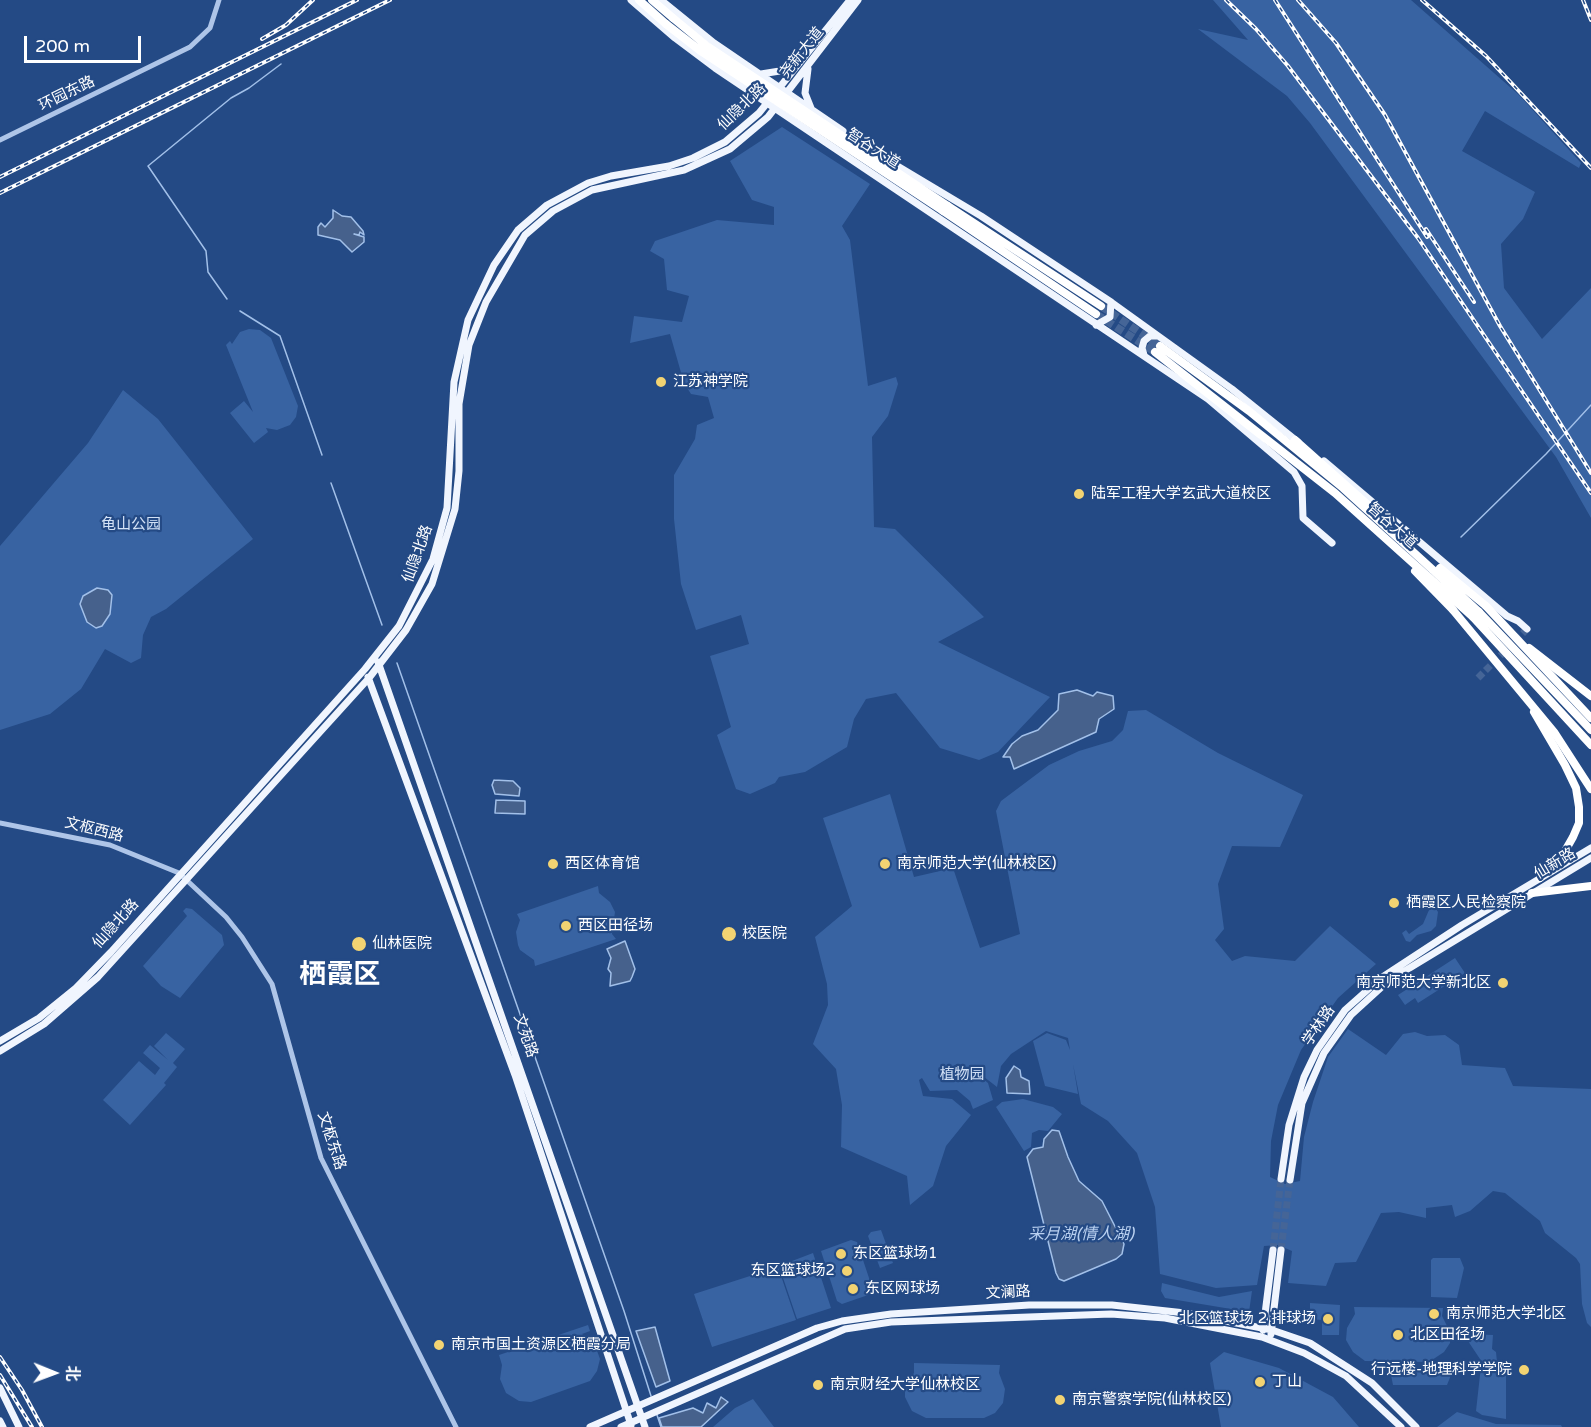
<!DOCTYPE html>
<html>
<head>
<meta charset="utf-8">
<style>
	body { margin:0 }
	#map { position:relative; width:1591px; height:1427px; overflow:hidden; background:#244a85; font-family:"Varela Round","Noto Sans SC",sans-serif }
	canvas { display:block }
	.north { position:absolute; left:24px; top:1343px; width:60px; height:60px; -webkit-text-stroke:4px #244a85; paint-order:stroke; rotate:91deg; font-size:16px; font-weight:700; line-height:24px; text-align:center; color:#fff }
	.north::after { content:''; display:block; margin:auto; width:21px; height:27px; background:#fff; clip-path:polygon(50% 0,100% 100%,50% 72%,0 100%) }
	.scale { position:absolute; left:24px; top:36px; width:117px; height:27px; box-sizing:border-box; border:3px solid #fff; border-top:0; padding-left:8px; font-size:18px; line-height:21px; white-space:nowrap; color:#fff; -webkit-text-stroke:4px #244a85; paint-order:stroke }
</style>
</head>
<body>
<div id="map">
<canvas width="1591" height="1427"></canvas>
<div class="north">北</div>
<div class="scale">200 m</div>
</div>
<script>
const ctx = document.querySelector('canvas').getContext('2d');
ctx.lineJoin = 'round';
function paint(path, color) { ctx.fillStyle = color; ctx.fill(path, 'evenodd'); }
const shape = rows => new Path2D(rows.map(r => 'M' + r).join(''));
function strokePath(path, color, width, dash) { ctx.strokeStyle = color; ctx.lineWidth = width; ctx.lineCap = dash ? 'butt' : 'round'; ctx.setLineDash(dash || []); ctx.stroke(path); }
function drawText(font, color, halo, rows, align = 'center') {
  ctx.font = font + ' "Varela Round","Noto Sans SC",sans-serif'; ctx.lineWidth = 4.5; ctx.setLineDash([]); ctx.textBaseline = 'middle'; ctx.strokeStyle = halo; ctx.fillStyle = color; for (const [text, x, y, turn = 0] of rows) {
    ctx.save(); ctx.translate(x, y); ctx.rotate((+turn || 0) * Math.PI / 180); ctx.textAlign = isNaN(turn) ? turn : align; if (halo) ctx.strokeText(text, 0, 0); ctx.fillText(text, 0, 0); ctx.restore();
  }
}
const green = shape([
	[1213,0,1411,0,1519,95,1581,163,1579,168,1485,111,1462,151,1535,192,1523,219,1501,244,1504,288,1542,339,1591,288,1591,518,1556,457,1310,123,1287,96,1198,29,1248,40],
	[782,127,870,184,842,226,850,240,868,386,896,377,898,384,888,416,872,437,874,527,895,529,984,617,938,642,1050,697,998,752,979,760,940,748,896,693,866,699,854,719,847,747,805,772,779,777,775,783,750,794,736,789,717,735,731,727,710,656,749,644,741,615,696,630,681,584,674,519,674,475,695,439,697,425,714,418,708,397,691,394,684,383,670,334,630,343,634,316,682,322,689,296,667,290,664,259,650,251,655,241,717,220,774,225,774,207,752,200,730,161],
	[249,329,260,330,271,338,298,406,296,417,290,425,277,430,266,428,268,432,254,443,230,413,244,401,253,412,226,345,230,341,232,344,240,332],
	[123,390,158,419,253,539,166,609,151,617,143,635,141,658,131,663,105,649,81,689,50,714,0,730,0,546,88,443],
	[1146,710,1218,753,1303,795,1280,847,1232,846,1218,884,1224,929,1215,940,1232,961,1245,956,1295,961,1330,926,1376,964,1338,998,1301,1050,1278,1105,1271,1141,1270,1177,1285,1184,1300,1181,1304,1137,1313,1102,1328,1057,1348,1029,1386,1055,1403,1034,1415,1032,1427,1036,1445,1035,1459,1045,1462,1065,1505,1068,1513,1086,1591,1089,1591,1327,1587,1323,1582,1304,1580,1264,1576,1258,1545,1233,1540,1221,1505,1193,1493,1191,1470,1211,1455,1217,1452,1205,1426,1208,1426,1218,1399,1212,1381,1213,1356,1262,1335,1263,1326,1286,1288,1283,1292,1251,1278,1245,1264,1246,1257,1285,1216,1288,1160,1274,1155,1207,1137,1153,1108,1121,1081,1104,1073,1064,1078,1094,1045,1086,1033,1041,1047,1033,1066,1040,1070,1050,1068,1038,1046,1031,1011,1054,1001,1066,997,1087,979,1073,978,1075,988,1083,993,1100,973,1109,970,1101,957,1090,930,1091,922,1078,919,1080,923,1096,952,1099,971,1115,946,1146,933,1186,910,1205,907,1176,841,1147,842,1105,836,1069,813,1044,828,1005,827,984,815,937,852,906,823,818,890,794,914,877,953,868,980,948,1020,934,996,811,1001,801,1049,765,1079,751,1112,741,1123,730,1128,711],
	[598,886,599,893,610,902,615,912,612,934,616,939,535,966,534,960,520,950,518,945,516,932,520,920,517,914],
	[1432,903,1438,912,1436,926,1431,931,1417,935,1410,942,1406,941,1402,933,1406,930,1409,934,1423,924],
	[186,908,192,909,222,935,224,945,180,998,161,986,143,966,187,916,183,911],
	[1455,958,1465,973,1418,1003,1415,998,1405,1005,1398,995],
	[166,1033,185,1049,173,1063,177,1067,164,1083,166,1085,130,1125,103,1100,139,1061,155,1075,160,1068,143,1053,150,1045,168,1060,154,1046],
	[1023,1099,1053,1107,1062,1114,1048,1131,1039,1130,1032,1133,1031,1147,1024,1151,996,1107,1002,1102],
	[881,1230,893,1263,880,1268,868,1236,871,1232],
	[851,1240,857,1242,874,1293,842,1304,837,1301,821,1251],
	[813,1253,831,1308,797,1319,779,1266],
	[1433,1258,1460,1258,1464,1268,1457,1298,1431,1297,1431,1260],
	[778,1267,796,1320,712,1347,694,1294],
	[1162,1283,1219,1297,1252,1291,1249,1312,1165,1298,1161,1291],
	[1310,1303,1340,1305,1339,1335,1322,1335,1322,1320,1310,1319],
	[1354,1307,1443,1308,1442,1316,1450,1332,1450,1343,1444,1352,1429,1362,1365,1361,1353,1352,1346,1340,1347,1328,1355,1314],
	[588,1325,590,1331,582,1334,595,1345,600,1359,597,1371,590,1381,531,1402,519,1401,506,1393,500,1379,502,1365,499,1355],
	[1467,1334,1493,1335,1492,1349,1496,1352,1497,1362,1482,1362,1468,1341],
	[1224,1352,1279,1368,1333,1397,1359,1427,1221,1427,1210,1363],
	[914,1363,1000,1365,999,1373,1005,1389,1003,1403,995,1413,984,1418,926,1418,912,1411,905,1397,905,1386,914,1373],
	[1506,1365,1506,1419,1482,1415,1476,1411,1481,1366],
	[1393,1367,1449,1368,1451,1375,1447,1385,1393,1385,1391,1375],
	[753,1399,774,1427,713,1427,735,1408],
	[1457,1412,1496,1424,1561,1425,1562,1427,1437,1427]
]);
const water = shape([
	[333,210,342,216,351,217,363,231,364,235,360,232,359,235,354,234,364,237,364,242,352,252,340,240,318,235,318,227,321,223,325,227,333,218,333,210],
	[97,588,108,590,112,595,110,614,102,626,96,628,87,622,80,604,83,596,97,588],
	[1077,690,1093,696,1097,692,1113,696,1114,709,1099,719,1096,732,1014,769,1010,757,1003,757,1012,744,1022,736,1038,730,1058,710,1059,694,1077,690],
	[494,780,513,781,520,788,519,796,495,794,492,785,494,780],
	[496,800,525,801,525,814,495,813,496,800],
	[625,941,635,969,632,977,630,981,610,986,611,973,608,969,611,958,607,949,625,941],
	[1014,1066,1020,1070,1021,1077,1029,1081,1030,1094,1007,1093,1006,1078,1014,1066],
	[1052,1130,1059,1131,1068,1157,1079,1181,1102,1201,1124,1244,1122,1254,1116,1259,1064,1281,1059,1279,1056,1273,1027,1157,1033,1149,1043,1147,1044,1139,1052,1130],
	[655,1327,670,1381,656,1387,636,1331,655,1327],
	[721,1397,728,1402,701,1427,662,1427,659,1418,693,1408,703,1413,707,1403,716,1408,721,1397]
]);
const stream = shape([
	[227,299,208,272,206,251,148,166,231,98,249,88,281,64],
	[240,311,280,336,322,455],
	[331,483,382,625],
	[1461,537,1546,454,1591,405],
	[397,663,624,1311,651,1396],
	[657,1415,661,1427]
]);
const majorTunnel = shape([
	[1478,678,1527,629],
	[1273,1250,1281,1179],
	[1281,1250,1290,1180]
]);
const highwayTunnel = shape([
	[1101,306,1160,346],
	[1096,314,1155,352]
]);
const minor = shape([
	[0,140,190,47,210,28,219,0],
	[0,823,110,845,179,873,226,917,242,937,272,984,321,1158,456,1427]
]);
const major = shape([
	[631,0,675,38,715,68,1208,399,1294,472,1302,486,1303,518,1332,543],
	[661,0,714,43,843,131],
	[808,69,805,93,811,108],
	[761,74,786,70,799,63],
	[869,149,981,216,1111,302,1232,389,1298,442],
	[1096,325,1110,317,1111,302],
	[1144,355,1142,348,1144,341,1150,336,1158,336],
	[1324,461,1507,616,1518,621,1527,629],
	[378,662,645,1427],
	[368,677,515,1075,631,1425],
	[0,1041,39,1018,76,988,111,952,365,669,399,626,433,559,447,508,454,382,468,320,494,265,518,230,547,205,588,183,611,176,669,166,693,158,725,142,759,113,850,0],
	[0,1051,44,1024,98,977,369,678,406,630,432,584,455,509,459,471,459,404,469,345,486,302,525,235,553,211,592,190,684,170,730,149,768,117,858,0],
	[1281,1179,1289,1125,1304,1077,1317,1050,1345,1010,1381,978,1462,925,1591,848],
	[1290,1180,1302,1103,1324,1053,1351,1015,1385,984,1403,972,1591,858],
	[1263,1330,1273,1250],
	[1271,1334,1281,1250],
	[0,1388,19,1427],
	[0,1421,3,1427],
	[590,1427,817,1328,842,1321,891,1314,1029,1305,1112,1305,1185,1313,1272,1330,1310,1343,1372,1383,1416,1427],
	[621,1427,845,1329,891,1322,1111,1314,1165,1318,1262,1337,1304,1353,1346,1376,1401,1427]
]);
const highway = shape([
	[639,0,666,24],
	[652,0,673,18],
	[948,206,1101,306],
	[943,211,1096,314],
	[1160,346,1249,411,1343,488,1479,612],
	[1155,352,1335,493,1473,617],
	[1295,440,1377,513],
	[1440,568,1486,606],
	[1415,571,1453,610],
	[1529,648,1591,696],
	[1534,712,1565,765,1576,788,1579,807,1579,823,1573,837,1565,851,1540,878],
	[1532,893,1591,886]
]);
const rail = shape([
	[1226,0,1256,29,1288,66,1418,238,1591,493],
	[1275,0,1427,237],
	[1298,0,1336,43,1385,115,1500,326,1591,473],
	[1422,0,1486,56,1591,168],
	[1583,0,1591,20],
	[262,39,286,25,313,0],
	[0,177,357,0],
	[0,193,390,0],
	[1426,229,1474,302],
	[0,1357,22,1390,42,1427],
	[0,1375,32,1427]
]);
const highwayBridge = shape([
	[673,18,707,46,948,206],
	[666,24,702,52,943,211],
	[1486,606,1591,718],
	[1453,610,1554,732,1591,789],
	[1479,612,1591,730],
	[1473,617,1591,745]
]);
const markers = [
	[661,382,6,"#f2d372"],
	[1079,494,6,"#f2d372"],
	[553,864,6,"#f2d372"],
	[885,864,6,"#f2d372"],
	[1394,903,6,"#f2d372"],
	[566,926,6,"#f2d372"],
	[729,934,8,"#f2d372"],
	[359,944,8,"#f2d372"],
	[1503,983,6,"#f2d372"],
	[841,1254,6,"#f2d372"],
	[847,1271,6,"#f2d372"],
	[853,1289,6,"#f2d372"],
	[1434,1314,6,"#f2d372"],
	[1328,1319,6,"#f2d372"],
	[1398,1335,6,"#f2d372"],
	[439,1345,6,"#f2d372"],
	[1524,1370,6,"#f2d372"],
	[1260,1382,6,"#f2d372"],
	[818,1385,6,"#f2d372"],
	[1060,1400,6,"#f2d372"]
];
const streetNames = [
	["尧新大道",802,53,-51],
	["环园东路",67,94,-26],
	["仙隐北路",742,107,-44],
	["智谷大道",873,149,33],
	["智谷大道",1392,526,42],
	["仙隐北路",418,554,-70],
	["文枢西路",94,830,14],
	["仙新路",1555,864,-31],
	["仙隐北路",116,924,-48],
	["学林路",1319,1026,-56],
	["文苑路",525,1036,71],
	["文枢东路",331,1141,72],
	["文澜路",1008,1293,-3]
];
const poiNames = [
	["江苏神学院",673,382],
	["陆军工程大学玄武大道校区",1091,494],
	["西区体育馆",565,864],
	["南京师范大学(仙林校区)",897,864],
	["栖霞区人民检察院",1406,903],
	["西区田径场",578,926],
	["校医院",742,934],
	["仙林医院",372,944],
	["南京师范大学新北区",1491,983,"right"],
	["东区篮球场1",853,1254],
	["东区篮球场2",835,1271,"right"],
	["东区网球场",865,1289],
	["南京师范大学北区",1446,1314],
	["北区篮球场 2 排球场",1316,1319,"right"],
	["北区田径场",1410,1335],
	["南京市国土资源区栖霞分局",451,1345],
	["行远楼-地理科学学院",1512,1370,"right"],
	["丁山",1272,1382],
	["南京财经大学仙林校区",830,1385],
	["南京警察学院(仙林校区)",1072,1400]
];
const parkNames = [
	["龟山公园",131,525],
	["植物园",962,1075]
];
const waterNames = [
	["采月湖(情人湖)",1081,1235]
];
const townNames = [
	["栖霞区",340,976]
];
paint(green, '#3863a2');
paint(water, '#46618c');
strokePath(water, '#a2c0e9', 1.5);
strokePath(stream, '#a2c0e9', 1.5);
strokePath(majorTunnel, '#456597', 7, [7, 3.5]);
strokePath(highwayTunnel, '#456597', 8, [8, 4]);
strokePath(minor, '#aec5e8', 5);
strokePath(major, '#f0f5fe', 7);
strokePath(highway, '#fff', 8);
strokePath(rail, '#fff', 4);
strokePath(rail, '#244a85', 1.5, [4.5]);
strokePath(highwayBridge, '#fff', 8);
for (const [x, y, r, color] of markers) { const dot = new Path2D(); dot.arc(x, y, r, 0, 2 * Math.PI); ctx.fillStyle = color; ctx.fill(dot); strokePath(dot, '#244a85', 2); }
drawText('15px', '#fff', '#244a85', streetNames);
drawText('15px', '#fff', '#244a85', poiNames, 'left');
drawText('15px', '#d2e1f6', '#244a85', parkNames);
drawText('italic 16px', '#b9d0f0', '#244a85', waterNames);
drawText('bold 27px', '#fff', '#244a85', townNames);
</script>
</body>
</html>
